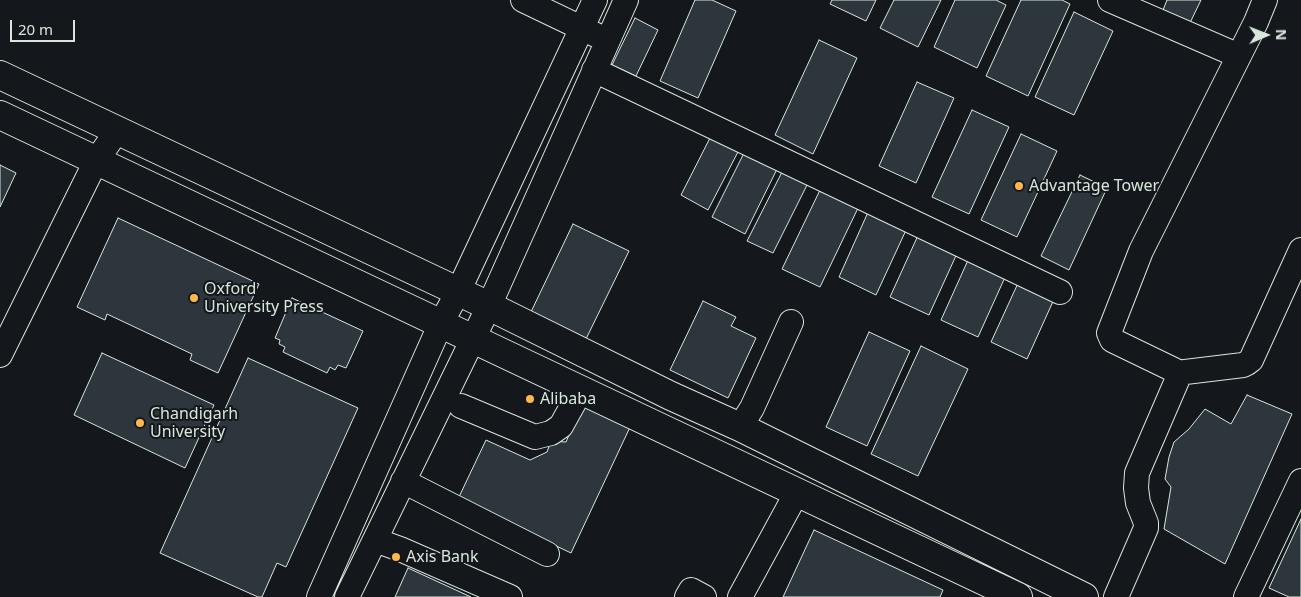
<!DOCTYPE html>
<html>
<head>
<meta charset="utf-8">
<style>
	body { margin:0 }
	#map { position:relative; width:1301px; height:597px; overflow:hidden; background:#14181c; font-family:"Noto Sans",sans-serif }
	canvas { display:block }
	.north { position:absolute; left:1241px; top:10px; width:50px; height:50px; -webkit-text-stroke:4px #14181c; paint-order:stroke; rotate:89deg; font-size:14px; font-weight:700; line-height:20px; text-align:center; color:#d8e6dc }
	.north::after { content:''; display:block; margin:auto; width:18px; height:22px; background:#d8e6dc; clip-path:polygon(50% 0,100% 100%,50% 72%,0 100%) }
	.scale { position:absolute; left:10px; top:20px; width:65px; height:22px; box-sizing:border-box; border:2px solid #d8e6dc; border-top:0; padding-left:6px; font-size:15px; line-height:18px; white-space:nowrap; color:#d8e6dc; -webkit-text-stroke:4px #14181c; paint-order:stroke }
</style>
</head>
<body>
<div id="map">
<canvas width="1301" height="597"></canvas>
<div class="north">N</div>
<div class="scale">20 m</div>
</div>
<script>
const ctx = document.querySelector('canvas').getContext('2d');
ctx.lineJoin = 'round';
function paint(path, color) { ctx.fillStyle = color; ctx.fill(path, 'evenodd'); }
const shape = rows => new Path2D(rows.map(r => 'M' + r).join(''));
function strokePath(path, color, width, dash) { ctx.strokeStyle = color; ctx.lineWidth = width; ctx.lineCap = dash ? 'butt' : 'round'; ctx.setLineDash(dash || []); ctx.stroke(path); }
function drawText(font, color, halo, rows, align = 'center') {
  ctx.font = font + ' "Noto Sans",sans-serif'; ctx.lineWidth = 4; ctx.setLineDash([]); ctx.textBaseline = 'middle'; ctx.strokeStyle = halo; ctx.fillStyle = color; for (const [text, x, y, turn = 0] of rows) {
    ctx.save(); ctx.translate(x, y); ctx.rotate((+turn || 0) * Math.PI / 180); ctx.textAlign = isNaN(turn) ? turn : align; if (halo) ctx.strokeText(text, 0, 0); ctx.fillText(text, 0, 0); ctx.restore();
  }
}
const building = shape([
	[695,0,712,0,736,11,698,98,660,81,695,0],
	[832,0,876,0,866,21,830,4,832,0],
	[894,0,941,0,918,47,880,28,894,0],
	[955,0,996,0,1006,5,977,68,934,47,955,0],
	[1021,0,1062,0,1070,4,1028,96,986,76,1021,0],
	[1167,0,1201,0,1188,27,1161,15,1167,0],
	[1074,12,1113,31,1074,115,1035,97,1074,12],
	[635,18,658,30,636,76,612,65,635,18],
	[819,40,857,58,813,154,775,135,819,40],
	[917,82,954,98,916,183,879,166,917,82],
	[972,110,1009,127,969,214,932,197,972,110],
	[712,134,740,148,708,210,681,195,712,134],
	[1021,134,1057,151,1017,237,981,220,1021,134],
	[746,149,779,165,745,234,712,217,746,149],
	[0,165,16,173,0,207,0,165],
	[782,172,807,185,773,253,747,241,782,172],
	[1080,175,1107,188,1069,270,1041,256,1080,175],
	[821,188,859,206,820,287,782,269,821,188],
	[869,210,907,228,876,295,839,277,869,210],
	[118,218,259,284,218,373,190,360,192,354,107,314,105,320,77,307,118,218],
	[573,224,629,251,585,341,530,314,573,224],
	[920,231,959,249,929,315,890,297,920,231],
	[969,258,1006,275,978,337,941,320,969,258],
	[1019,281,1055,297,1027,359,991,342,1019,281],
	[292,298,363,331,346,368,338,365,335,370,330,367,327,373,283,352,285,347,279,344,280,340,275,338,292,298],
	[703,301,736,317,731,326,756,338,728,398,670,370,703,301],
	[869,332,910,351,867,446,826,427,869,332],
	[921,346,968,369,918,476,871,454,921,346],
	[102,353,214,405,185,468,74,415,102,353],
	[248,358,358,408,286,567,277,563,262,597,258,597,160,553,248,358],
	[1247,395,1292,414,1225,564,1164,529,1171,487,1165,479,1169,457,1174,442,1189,429,1205,409,1231,424,1247,395],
	[583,402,631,425,571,553,458,499,486,440,530,460,547,452,551,441,566,442,583,402],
	[1301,519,1301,597,1289,597,1269,588,1301,519],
	[814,530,943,590,940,597,783,597,814,530],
	[408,568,471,597,395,597,408,568]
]);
const minor = shape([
	[523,0,596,35],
	[1110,0,1239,56],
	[594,70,1060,292],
	[0,355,96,161,117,131],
	[1177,373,1243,365,1247,363,1251,360,1301,250],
	[461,406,535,437,551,433,561,426,581,390],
	[740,427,752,408,791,322],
	[403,481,547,554],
	[375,540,400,549,510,597],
	[319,597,441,323,458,292,595,0],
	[347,597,489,306,626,0],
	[687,597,691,590,704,597],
	[740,597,790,505,796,492],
	[1116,597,1146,528,1146,523,1138,503,1136,488,1137,473,1178,378,1177,373,1174,370,1112,340,1109,333,1141,251,1256,22,1265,0],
	[1246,597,1301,481]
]);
const major = shape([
	[0,75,489,306,671,396,740,427,1084,597],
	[0,115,1018,597]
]);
const markers = [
	[1019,186,5,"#ffb74d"],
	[194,298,5,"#ffb74d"],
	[530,399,5,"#ffb74d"],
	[140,423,5,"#ffb74d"],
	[396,557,5,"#ffb74d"]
];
const poiNames = [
	["Advantage Tower",1029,186],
	["Oxford",204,289],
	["University Press",204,307],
	["Alibaba",540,399],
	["Chandigarh",150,414],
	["University",150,432],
	["Axis Bank",406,557]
];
paint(building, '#2c363c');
strokePath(building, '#d8e6dc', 1);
strokePath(minor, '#d8e6dc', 26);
strokePath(major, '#d8e6dc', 30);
strokePath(minor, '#14181c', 24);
strokePath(major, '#14181c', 28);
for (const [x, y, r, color] of markers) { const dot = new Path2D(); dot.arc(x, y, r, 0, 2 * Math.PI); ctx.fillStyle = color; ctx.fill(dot); strokePath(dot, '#14181c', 2); }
drawText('16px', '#d8e6dc', '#14181c', poiNames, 'left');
</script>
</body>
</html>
